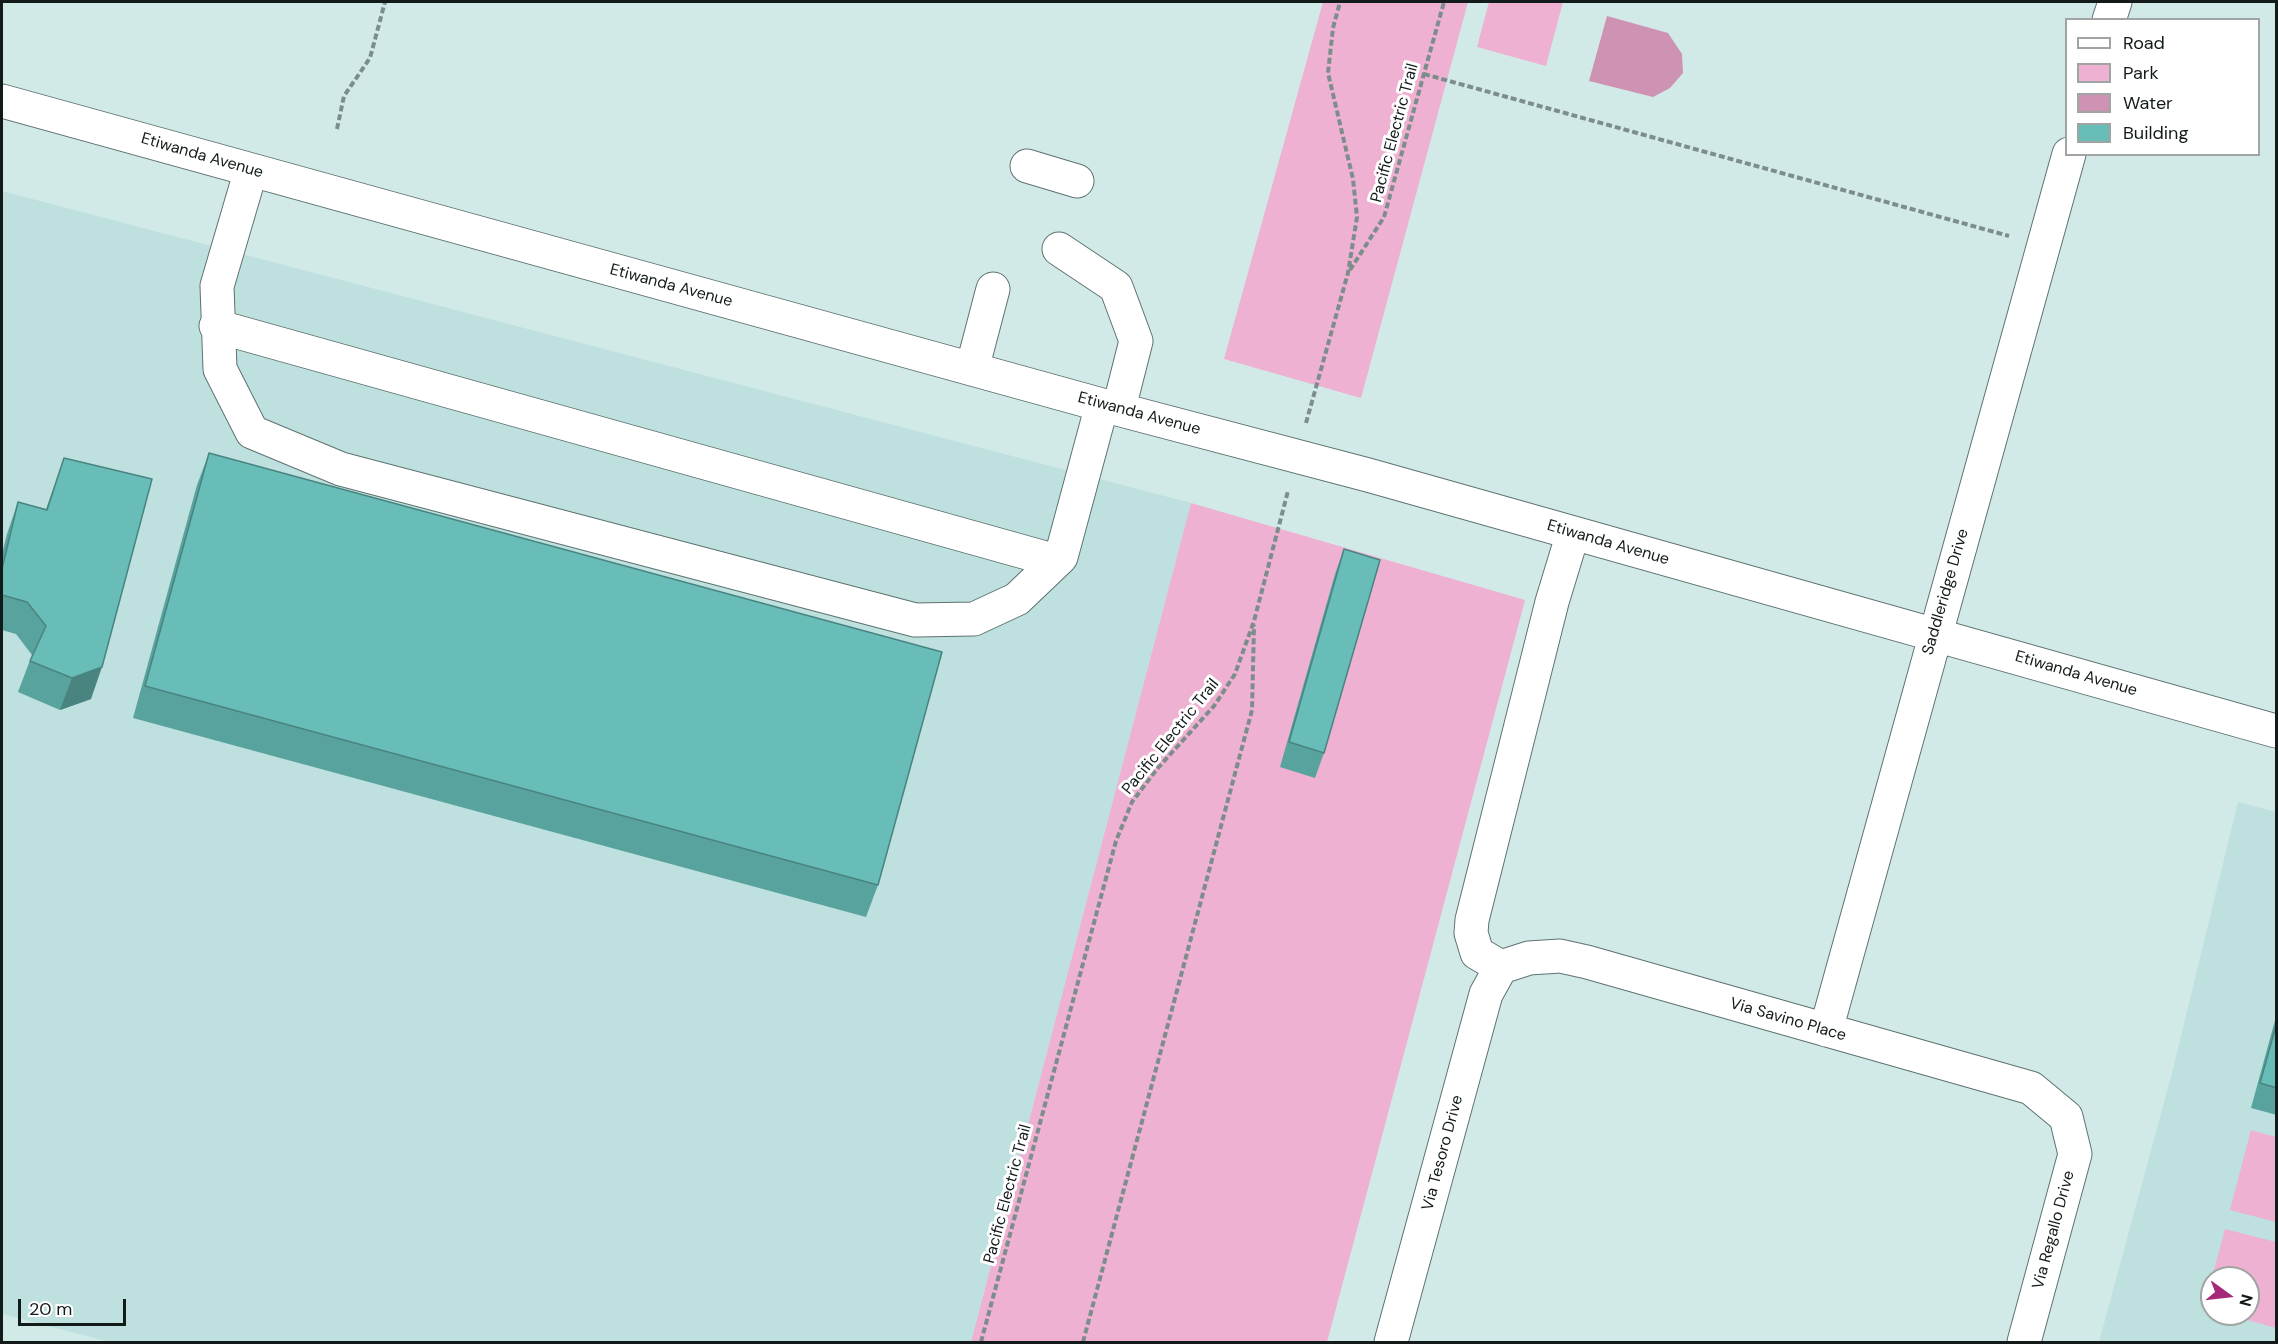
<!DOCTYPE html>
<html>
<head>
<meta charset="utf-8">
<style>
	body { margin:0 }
	#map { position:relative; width:2278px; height:1344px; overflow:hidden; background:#d1eae8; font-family:"DM Sans",sans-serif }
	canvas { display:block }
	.frame { position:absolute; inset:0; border:3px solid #121b1a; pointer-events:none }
	.legend { position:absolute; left:2065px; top:18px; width:195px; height:138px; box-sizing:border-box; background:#fff; border:2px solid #a0a4a3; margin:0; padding:8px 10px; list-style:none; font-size:18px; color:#121b1a }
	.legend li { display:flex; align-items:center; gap:12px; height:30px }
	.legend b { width:30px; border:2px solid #a0a4a3 }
	.north { position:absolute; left:2200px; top:1266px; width:60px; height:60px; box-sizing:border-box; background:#fff; border:2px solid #a0a4a3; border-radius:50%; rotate:105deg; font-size:16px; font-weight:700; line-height:24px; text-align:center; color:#121b1a }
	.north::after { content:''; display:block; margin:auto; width:21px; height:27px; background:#a62879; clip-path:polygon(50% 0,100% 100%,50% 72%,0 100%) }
	.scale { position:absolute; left:18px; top:1299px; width:108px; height:27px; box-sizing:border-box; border:3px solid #121b1a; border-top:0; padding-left:8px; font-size:18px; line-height:21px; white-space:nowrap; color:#121b1a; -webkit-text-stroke:4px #fff; paint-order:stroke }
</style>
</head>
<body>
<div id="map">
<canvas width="2278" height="1344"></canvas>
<div class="frame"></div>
<ul class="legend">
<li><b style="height:8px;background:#fff"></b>Road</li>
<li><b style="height:16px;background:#eeb1d1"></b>Park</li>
<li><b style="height:16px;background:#ce93b2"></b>Water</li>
<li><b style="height:16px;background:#68bdb8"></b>Building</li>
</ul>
<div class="north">N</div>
<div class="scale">20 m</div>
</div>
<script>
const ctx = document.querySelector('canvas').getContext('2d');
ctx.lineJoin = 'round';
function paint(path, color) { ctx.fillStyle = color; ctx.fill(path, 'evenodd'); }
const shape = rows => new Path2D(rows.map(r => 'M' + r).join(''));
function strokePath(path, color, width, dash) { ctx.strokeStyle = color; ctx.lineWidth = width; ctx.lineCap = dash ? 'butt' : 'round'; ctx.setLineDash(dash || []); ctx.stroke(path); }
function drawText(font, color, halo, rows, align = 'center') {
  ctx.font = font + ' "DM Sans",sans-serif'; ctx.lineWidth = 6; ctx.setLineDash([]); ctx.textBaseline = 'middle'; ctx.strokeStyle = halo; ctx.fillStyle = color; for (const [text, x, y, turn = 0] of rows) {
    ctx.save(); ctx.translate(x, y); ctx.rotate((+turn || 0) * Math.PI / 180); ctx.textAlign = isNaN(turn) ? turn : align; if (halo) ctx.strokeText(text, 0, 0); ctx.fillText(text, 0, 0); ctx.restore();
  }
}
const built = shape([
	[2,191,1191,503,971,1342,110,1342,2,1314],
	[2238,802,2276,812,2276,1342,2099,1342,2172,1073],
	[2212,1278,2248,1278,2248,1314,2212,1314]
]);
const green = shape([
	[1323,2,1468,2,1361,398,1224,359],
	[1489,2,1563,2,1546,66,1477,47],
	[1191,503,1525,600,1327,1342,971,1342],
	[2251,1130,2276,1137,2276,1222,2230,1210],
	[2225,1229,2276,1242,2276,1328,2226,1314,2248,1314,2248,1278,2212,1278,2212,1310,2204,1308]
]);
const water = shape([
	[1607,16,1668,33,1682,54,1683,73,1670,88,1653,97,1589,81]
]);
const path = shape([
	[1424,74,2009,236],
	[337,129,344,96,370,58,385,2],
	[1350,270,1384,217,1444,2],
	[1306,423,1348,273,1357,217,1353,179,1328,73,1333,28,1340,2],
	[981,1342,1116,841,1132,802,1157,769,1214,706,1235,674,1254,621,1288,491],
	[1083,1342,1252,710,1254,625]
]);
const minor = shape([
	[2109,20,2115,2],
	[2,101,1102,405,1368,475,2276,731],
	[1027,166,1077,181],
	[251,170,217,286,220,369,252,432,341,469,915,620,974,619,1017,599,1061,557,1102,405],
	[1059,249,1116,287,1136,341,1119,408],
	[216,326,1056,561],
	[972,369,993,289],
	[1501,967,1529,958,1560,956,1587,962,2031,1088,2066,1117,2075,1154,2024,1342],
	[1501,967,1477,953,1471,933,1472,920,1552,602,1573,533],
	[1826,1030,2069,154],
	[1391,1342,1486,994,1501,967]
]);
const wall = shape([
	[209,453,878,885,866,917,133,718,197,485],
	[64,458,91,699,60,710,18,692,32,655,16,634,2,630,2,554,7,534,18,502,46,509],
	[1344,549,1324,753,1315,778,1280,767,1335,574],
	[2277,1013,2277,1115,2251,1108]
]);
const shadedWall = shape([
	[102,667,91,699,60,710,72,678]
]);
const building = shape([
	[209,453,942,652,878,885,145,686,209,453],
	[64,458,152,479,102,667,72,678,30,661,46,626,27,602,2,595,2,569,18,502,47,510,64,458],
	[1344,549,1380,560,1324,753,1289,742,1344,549],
	[2277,1022,2277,1088,2260,1083,2277,1022]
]);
const streetNames = [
	["Pacific Electric Trail",1395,133,-75],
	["Etiwanda Avenue",202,156,16],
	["Etiwanda Avenue",671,286,15],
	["Etiwanda Avenue",1139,414,15],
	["Etiwanda Avenue",1608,543,16],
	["Saddleridge Drive",1946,592,-74],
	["Etiwanda Avenue",2076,674,16],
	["Pacific Electric Trail",1171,737,-51],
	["Via Savino Place",1788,1020,16],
	["Via Tesoro Drive",1443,1153,-75],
	["Pacific Electric Trail",1008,1194,-75],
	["Via Regallo Drive",2054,1230,-75]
];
paint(built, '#bee0de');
paint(green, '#eeb1d1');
paint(water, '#ce93b2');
strokePath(minor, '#5d7371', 35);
strokePath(path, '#7c8d8c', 4, [6, 3]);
strokePath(minor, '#fff', 33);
paint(wall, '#59a39e');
paint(shadedWall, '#498481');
paint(building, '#68bdb8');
strokePath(building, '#498481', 1.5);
drawText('16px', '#121b1a', '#fff', streetNames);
</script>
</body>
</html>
